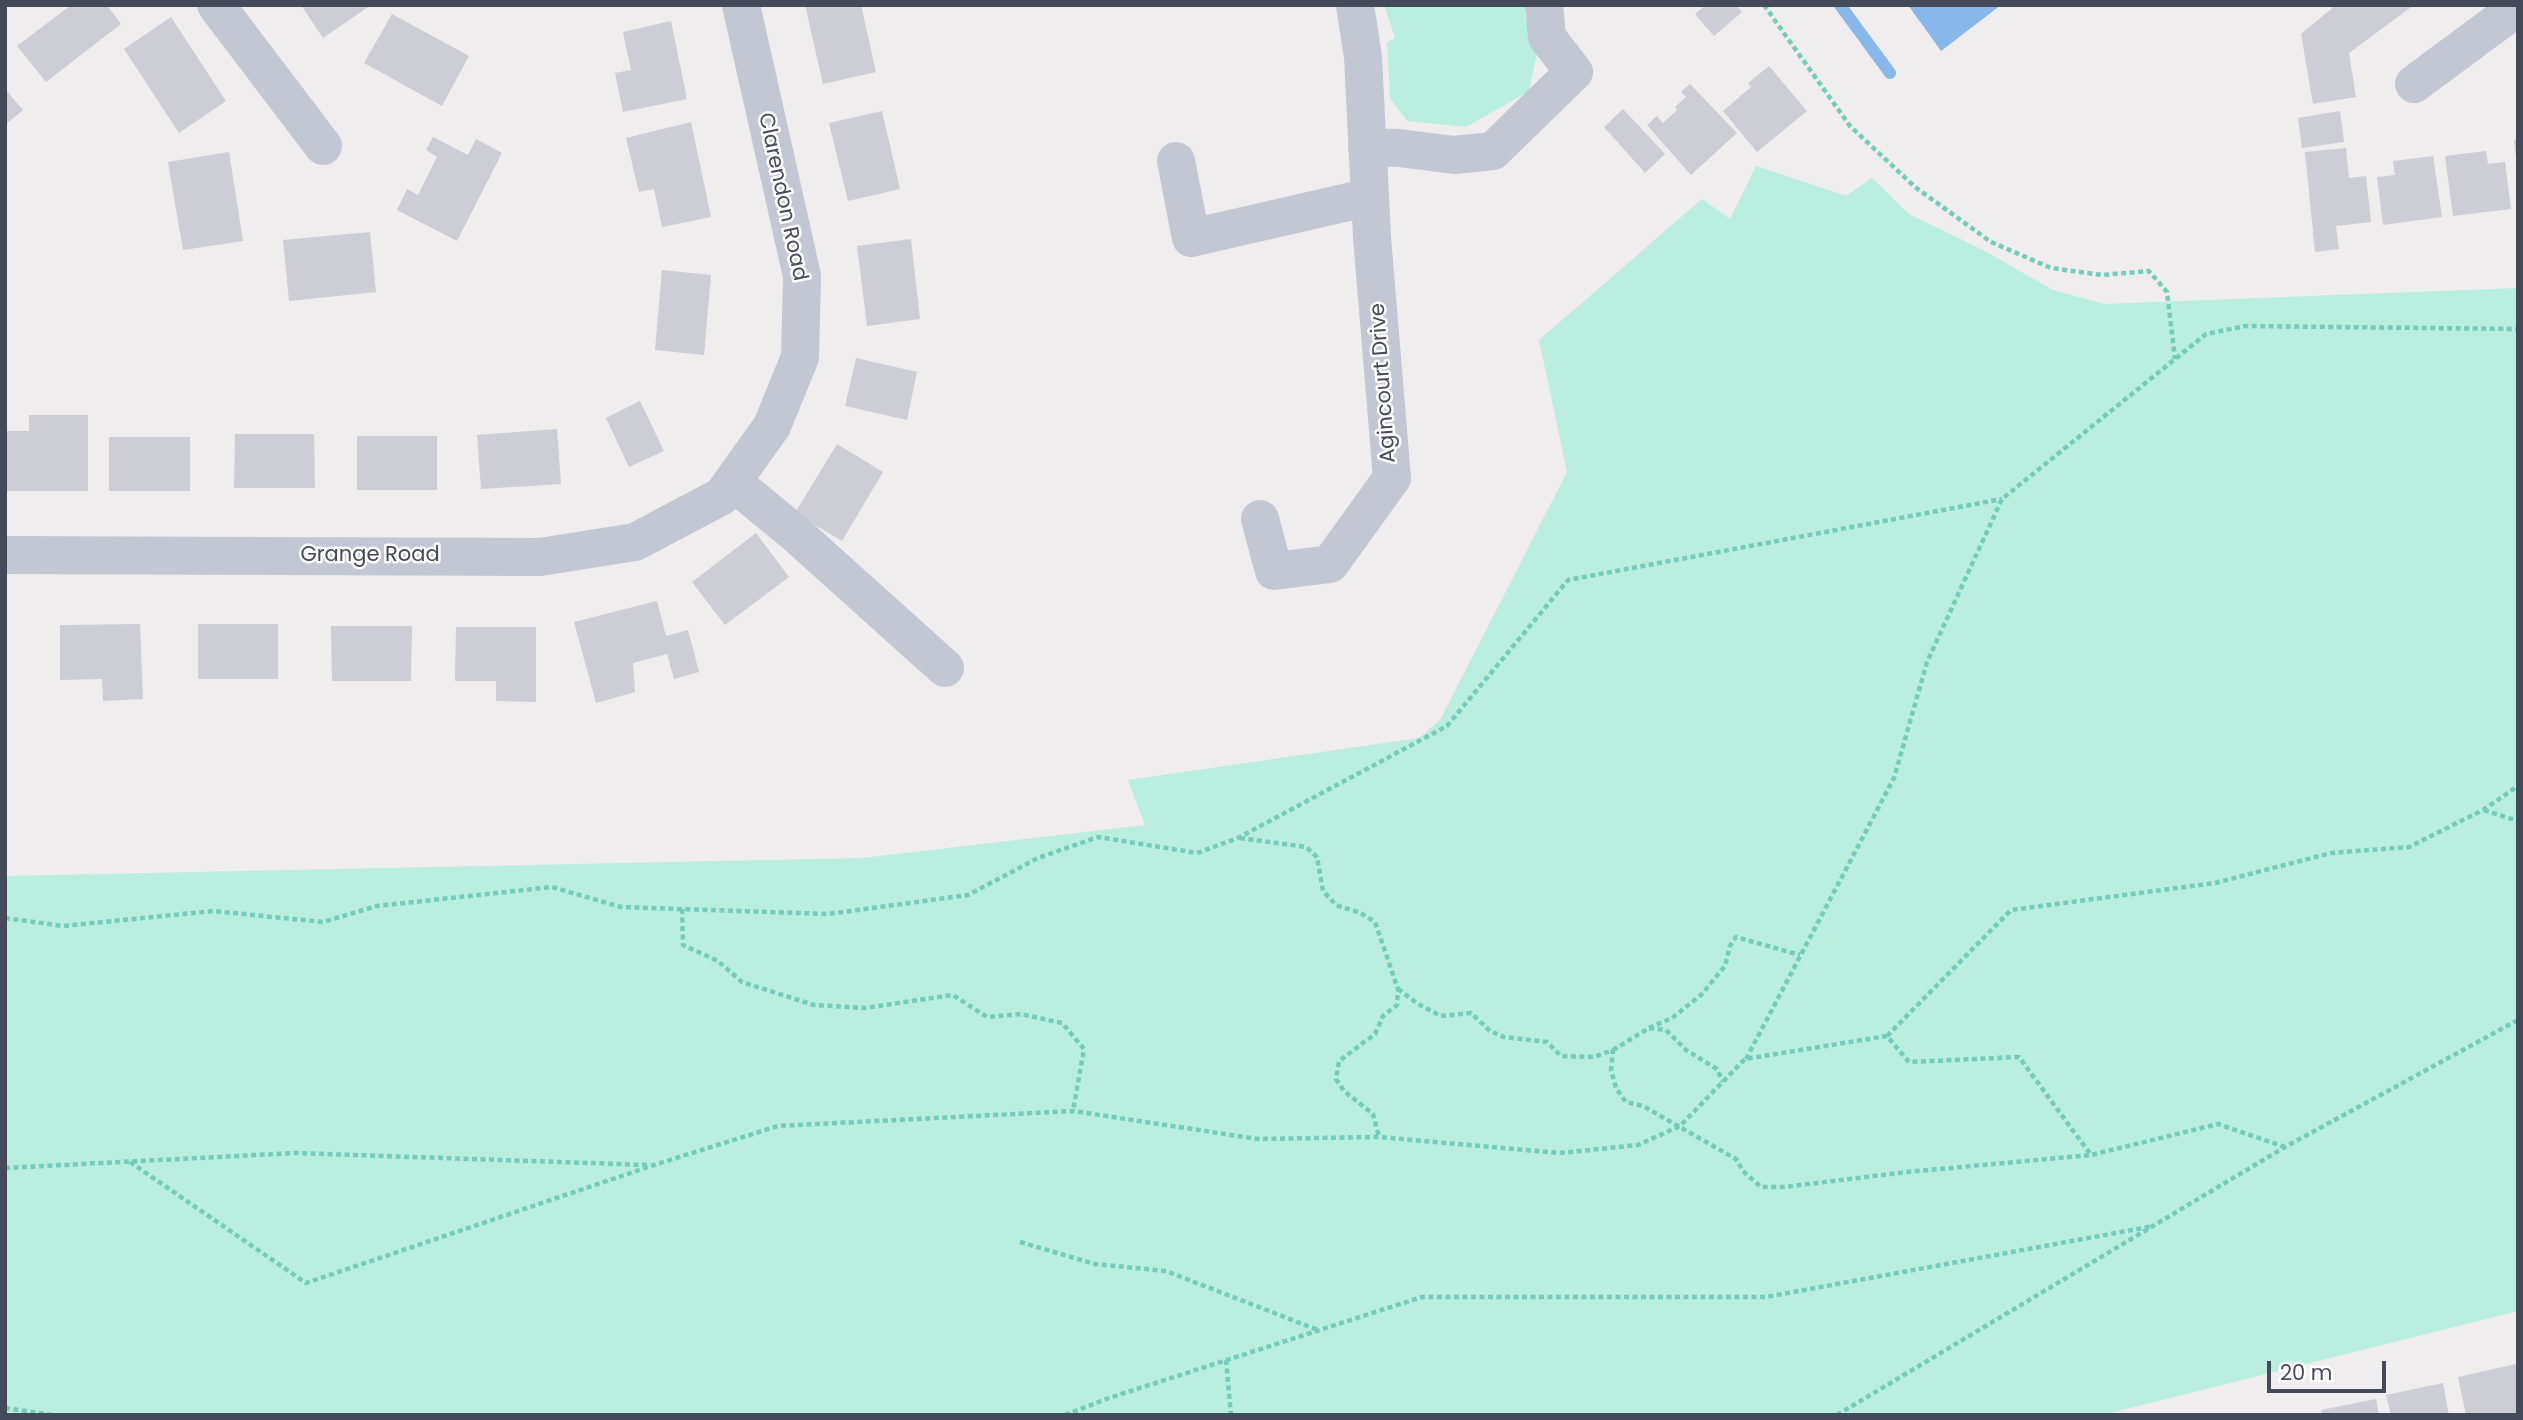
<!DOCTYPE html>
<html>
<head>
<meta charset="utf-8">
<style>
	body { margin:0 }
	#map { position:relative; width:2523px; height:1420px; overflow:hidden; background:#efeded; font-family:Poppins,sans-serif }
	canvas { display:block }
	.frame { position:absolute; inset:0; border:7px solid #454a5a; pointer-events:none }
	.scale { position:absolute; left:2267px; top:1361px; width:119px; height:32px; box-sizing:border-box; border:4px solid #454a5a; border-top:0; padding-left:9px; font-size:21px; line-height:24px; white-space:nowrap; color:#454a5a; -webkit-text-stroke:5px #fff; paint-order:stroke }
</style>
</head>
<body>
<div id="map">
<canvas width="2523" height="1420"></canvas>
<div class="frame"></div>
<div class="scale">20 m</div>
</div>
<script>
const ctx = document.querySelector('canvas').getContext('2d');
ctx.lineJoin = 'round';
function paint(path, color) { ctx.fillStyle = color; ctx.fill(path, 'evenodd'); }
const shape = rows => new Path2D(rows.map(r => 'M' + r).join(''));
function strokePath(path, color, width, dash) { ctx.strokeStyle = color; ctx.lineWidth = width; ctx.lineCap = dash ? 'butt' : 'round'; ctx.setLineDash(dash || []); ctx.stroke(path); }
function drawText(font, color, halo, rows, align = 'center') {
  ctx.font = font + ' Poppins,sans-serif'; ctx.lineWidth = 5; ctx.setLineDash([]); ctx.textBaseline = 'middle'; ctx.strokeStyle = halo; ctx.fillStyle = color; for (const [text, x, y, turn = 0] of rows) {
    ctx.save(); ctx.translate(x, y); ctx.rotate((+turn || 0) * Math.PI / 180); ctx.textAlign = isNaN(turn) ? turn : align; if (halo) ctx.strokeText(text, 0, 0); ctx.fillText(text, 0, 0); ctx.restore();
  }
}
const green = shape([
	[1384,5,1525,5,1525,16,1537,53,1529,91,1466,127,1407,121,1390,98,1387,42,1395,38],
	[1756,166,1846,196,1872,178,1909,214,1983,250,2053,290,2104,304,2518,288,2518,1311,2102,1415,5,1415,5,876,862,858,1145,825,1128,780,1419,738,1440,720,1567,472,1539,340,1702,199,1730,219]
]);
const water = shape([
	[1908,5,2001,5,1941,51]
]);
const stream = shape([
	[1840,5,1890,73]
]);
const building = shape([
	[71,5,107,5,121,24,46,82,17,46],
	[301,5,371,5,323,38],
	[805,5,861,5,876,72,823,84],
	[1706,5,1736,5,1742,12,1714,36,1695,14],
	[2336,5,2414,5,2349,53,2356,97,2313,104,2301,34],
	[392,14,469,56,442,106,364,63],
	[171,17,226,101,179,133,124,49],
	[671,21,687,99,623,112,615,73,631,70,623,32],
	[1769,66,1807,111,1757,152,1723,111,1751,87,1748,83],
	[1690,84,1737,133,1691,175,1647,125,1657,116,1663,123,1677,110,1675,107,1686,97,1681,92],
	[5,89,23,110,5,125],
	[1623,109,1665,154,1645,173,1604,127],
	[882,111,900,189,848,201,829,123],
	[2340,111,2344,142,2302,148,2298,118],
	[691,122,711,217,662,227,654,189,639,192,626,138],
	[433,137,468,155,476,139,502,153,457,241,397,210,407,189,418,195,437,157,426,150],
	[2518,139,2518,158,2516,158,2514,140],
	[2346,148,2349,178,2366,176,2371,222,2336,226,2339,249,2315,252,2305,152],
	[2486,151,2488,164,2505,162,2511,209,2453,216,2445,156],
	[229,152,243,241,183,250,168,162],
	[2433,156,2442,217,2383,225,2377,177,2395,175,2393,161],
	[370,232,376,292,289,301,283,240],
	[911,239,920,319,867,326,857,246],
	[662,270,711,275,704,355,655,350],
	[856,358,917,372,907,420,845,406],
	[640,401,664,451,629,467,606,418],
	[29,415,88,415,88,491,5,491,5,431,29,431],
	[557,429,561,484,481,489,477,435],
	[235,434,314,434,315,488,234,488],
	[357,436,437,436,437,490,357,490],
	[109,437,190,437,190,491,109,491],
	[837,444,883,472,842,541,795,513],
	[756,533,789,577,725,625,692,582],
	[657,601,666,636,688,630,699,672,674,679,667,654,633,663,635,692,596,703,574,622],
	[140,624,143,699,103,701,102,679,60,680,60,625],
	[198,624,278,624,278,679,198,679],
	[331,626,412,626,411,681,332,681],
	[456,627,536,627,536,702,496,701,496,681,455,681],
	[2516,1364,2518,1415,2466,1415,2458,1377],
	[2443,1383,2449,1415,2391,1415,2386,1395],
	[2376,1399,2379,1415,2322,1415,2321,1410]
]);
const path = shape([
	[1764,5,1850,126,1915,187,1991,242,2051,268,2102,275,2149,271,2167,292,2175,359],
	[2484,810,2518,821],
	[1240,838,1306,847,1317,857,1323,891,1336,905,1361,913,1375,922,1398,989,1397,1005,1383,1016,1375,1034,1339,1061,1336,1079,1344,1091,1373,1114,1379,1137],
	[682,909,683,945,718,961,742,982,814,1005,864,1008,953,995,987,1017,1021,1014,1062,1023,1084,1049,1073,1111],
	[5,918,63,926,213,911,323,922,377,906,552,887,621,907,828,914,968,895,1038,858,1098,837,1197,853,1238,838,1447,726,1568,580,2002,499],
	[1398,989,1418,1004,1441,1016,1471,1013,1490,1031,1504,1037,1547,1042,1561,1056,1594,1057,1613,1050,1611,1070,1616,1088,1626,1102,1643,1106,1736,1159,1743,1171,1761,1187,1784,1187,1907,1172,2091,1155],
	[1649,1028,1672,1018,1701,995,1725,966,1730,946,1736,937,1800,955],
	[1887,1036,2011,910,2215,883,2331,853,2409,847,2483,810,2518,786],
	[1613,1050,1649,1028,1666,1030,1686,1050,1717,1069,1723,1082],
	[1746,1059,1894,778,1927,662,2002,499,2206,334,2246,326,2518,329],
	[130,1162,306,1283,654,1165,778,1126,1073,1111,1258,1139,1379,1137,1560,1153,1638,1145,1680,1126,1745,1059,1887,1036,1909,1062,2019,1057,2091,1155,2218,1124,2285,1147],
	[5,1168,295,1153,648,1165],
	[1020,1242,1095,1264,1166,1271,1318,1330],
	[1226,1360,1231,1415],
	[5,1408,53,1415],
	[1065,1415,1109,1398,1422,1297,1766,1297,2154,1226],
	[1837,1415,2285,1147,2518,1020]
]);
const minor = shape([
	[216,5,323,146],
	[2414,84,2518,7],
	[1367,147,1399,148,1454,155,1493,151,1574,72,1547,37,1544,5],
	[1176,161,1191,238,1370,197],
	[734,483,797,535,945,668],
	[1260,519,1274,571,1330,564,1392,478,1372,237,1363,57,1355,5],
	[5,555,540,557,635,542,722,496,772,426,800,357,802,276,741,5]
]);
const streetNames = [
	["Clarendon Road",782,197,78],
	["Agincourt Drive",1384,383,-94],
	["Grange Road",370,556]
];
paint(green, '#baeede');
paint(water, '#88b8ea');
strokePath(stream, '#88b8ea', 12);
paint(building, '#cccdd5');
strokePath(path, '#73cbba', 4.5, [5, 3.5]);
strokePath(minor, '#c3c7d4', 38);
drawText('21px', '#454a5a', '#fff', streetNames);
</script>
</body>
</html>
